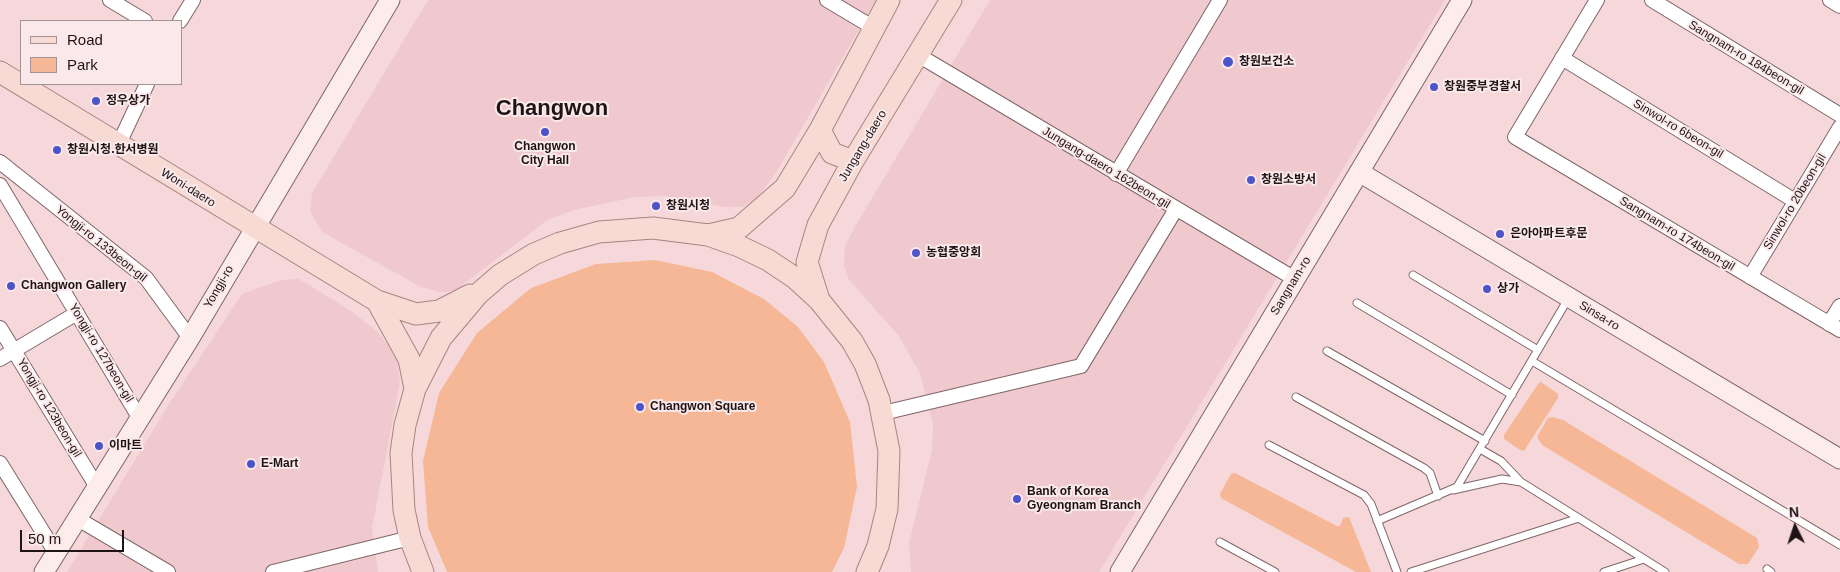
<!DOCTYPE html>
<html>
<head>
<meta charset="utf-8">
<style>
	body { margin:0 }
	#map { position:relative; width:1840px; height:572px; overflow:hidden; background:#f6d8db; font-family:Arial,sans-serif }
	canvas { display:block }
	.legend { position:absolute; left:20px; top:20px; width:162px; height:65px; box-sizing:border-box; background:#fbe8ea; border:1px solid #a39395; margin:0; padding:6px 9px; list-style:none; font-size:15px; color:#1e1415 }
	.legend li { display:flex; align-items:center; gap:10px; height:25px }
	.legend b { width:25px; border:1px solid #a39395 }
	.north { position:absolute; left:1770px; top:502px; width:50px; height:50px; -webkit-text-stroke:4px #fbe8ea; paint-order:stroke; rotate:356deg; font-size:14px; font-weight:700; line-height:20px; text-align:center; color:#1e1415 }
	.north::after { content:''; display:block; margin:auto; width:18px; height:22px; background:#1e1415; clip-path:polygon(50% 0,100% 100%,50% 72%,0 100%) }
	.scale { position:absolute; left:20px; top:530px; width:104px; height:22px; box-sizing:border-box; border:2px solid #1e1415; border-top:0; padding-left:6px; font-size:15px; line-height:18px; white-space:nowrap; color:#1e1415; -webkit-text-stroke:4px #fbe8ea; paint-order:stroke }
</style>
</head>
<body>
<div id="map">
<canvas width="1840" height="572"></canvas>
<ul class="legend">
<li><b style="height:6px;background:#f8dad5"></b>Road</li>
<li><b style="height:14px;background:#f6b796"></b>Park</li>
</ul>
<div class="north">N</div>
<div class="scale">50 m</div>
</div>
<script>
const ctx = document.querySelector('canvas').getContext('2d');
ctx.lineJoin = 'round';
function paint(path, color) { ctx.fillStyle = color; ctx.fill(path, 'evenodd'); }
const shape = rows => new Path2D(rows.map(r => 'M' + r).join(''));
function strokePath(path, color, width, dash) { ctx.strokeStyle = color; ctx.lineWidth = width; ctx.lineCap = dash ? 'butt' : 'round'; ctx.setLineDash(dash || []); ctx.stroke(path); }
function drawText(font, color, halo, rows, align = 'center') {
  ctx.font = font + ' Arial,"Noto Sans KR",sans-serif'; ctx.lineWidth = 4; ctx.setLineDash([]); ctx.textBaseline = 'middle'; ctx.strokeStyle = halo; ctx.fillStyle = color; for (const [text, x, y, turn = 0] of rows) {
    ctx.save(); ctx.translate(x, y); ctx.rotate((+turn || 0) * Math.PI / 180); ctx.textAlign = isNaN(turn) ? turn : align; if (halo) ctx.strokeText(text, 0, 0); ctx.fillText(text, 0, 0); ctx.restore();
  }
}
const built = shape([
	[428,0,876,0,777,171,756,200,742,207,725,207,665,196,635,197,574,210,547,220,455,291,440,292,421,287,322,232,310,211,312,193],
	[990,0,1445,0,1099,572,911,572,909,543,932,450,933,424,920,374,899,336,849,280,844,266,845,246,856,225],
	[299,279,351,311,378,332,397,357,400,382,396,404,372,528,378,572,67,572,169,404,242,294,281,280]
]);
const green = shape([
	[655,260,712,272,764,299,798,327,824,362,850,422,857,487,844,548,832,572,447,572,428,527,423,461,439,393,477,333,531,288,596,264],
	[1541,382,1558,394,1558,398,1524,451,1520,450,1504,439,1504,435,1538,384],
	[1552,417,1563,420,1757,538,1759,547,1748,564,1739,564,1542,445,1537,437,1548,418],
	[1235,473,1337,526,1340,526,1343,518,1349,517,1371,572,1356,572,1221,498,1220,494,1231,474]
]);
const lane = shape([
	[1413,275,1538,350],
	[1357,303,1512,395],
	[1327,351,1485,441],
	[1532,361,1840,545],
	[1296,397,1424,468,1430,473,1438,496],
	[1269,445,1364,495,1371,504,1397,572],
	[1480,449,1501,461,1519,480],
	[1453,490,1502,479,1521,482,1665,572],
	[1377,521,1457,487,1568,299],
	[1220,542,1275,572],
	[1767,569,1771,572],
	[1411,572,1579,518],
	[1604,572,1644,559]
]);
const street = shape([
	[110,0,145,21],
	[827,0,874,28],
	[1597,0,1515,137,1840,330],
	[1652,0,1840,115],
	[1830,0,1840,6],
	[180,21,193,0],
	[918,55,1295,279],
	[1562,58,1795,201],
	[116,143,123,135,147,84],
	[0,162,146,278,190,338],
	[1116,174,1220,0],
	[0,185,140,419],
	[1750,277,1840,127],
	[1829,324,1840,306],
	[0,328,97,487],
	[0,359,77,313],
	[883,413,1081,366,1176,209],
	[0,463,56,553],
	[78,519,168,572],
	[273,572,410,538]
]);
const secondary = shape([
	[1359,172,1840,459],
	[44,572,190,338,390,0],
	[1120,572,1462,0]
]);
const primary = shape([
	[0,72,377,301,416,314,439,311,470,295],
	[820,130,832,153,853,161],
	[708,235,739,228,785,188,820,130,889,0],
	[819,300,807,262,818,225,853,161,951,0],
	[377,301,409,359,415,389],
	[423,572,410,538,404,510,401,453,405,425,415,389,441,338,478,294,500,275,534,254,560,243,599,232,653,228,708,235,739,246,768,260,795,278,819,300,852,341,865,364,879,400,889,451,887,509,878,546,867,572]
]);
const markers = [
	[1228,62,6,"#4d54ca"],
	[1434,87,5,"#4d54ca"],
	[96,101,5,"#4d54ca"],
	[545,132,5,"#4d54ca"],
	[57,150,5,"#4d54ca"],
	[1251,180,5,"#4d54ca"],
	[656,206,5,"#4d54ca"],
	[1500,234,5,"#4d54ca"],
	[916,253,5,"#4d54ca"],
	[11,286,5,"#4d54ca"],
	[1487,289,5,"#4d54ca"],
	[640,407,5,"#4d54ca"],
	[99,446,5,"#4d54ca"],
	[251,464,5,"#4d54ca"],
	[1017,499,5,"#4d54ca"]
];
const streetNames = [
	["Sangnam-ro 184beon-gil",1746,58,31],
	["Sinwol-ro 6beon-gil",1678,129,31],
	["Jungang-daero",863,146,-59],
	["Jungang-daero 162beon-gil",1106,168,31],
	["Woni-daero",188,188,32],
	["Sinwol-ro 20beon-gil",1795,202,-59],
	["Sangnam-ro 174beon-gil",1677,234,31],
	["Yongji-ro 133beon-gil",101,244,39],
	["Sangnam-ro",1291,286,-59],
	["Yongji-ro",219,287,-60],
	["Sinsa-ro",1599,316,31],
	["Yongji-ro 127beon-gil",101,353,59],
	["Yongji-ro 123beon-gil",49,408,59]
];
const poiNames = [
	["창원보건소",1239,62],
	["창원중부경찰서",1444,87],
	["정우상가",106,101],
	["Changwon",545,147,"center"],
	["City Hall",545,161,"center"],
	["창원시청.한서병원",67,150],
	["창원소방서",1261,180],
	["창원시청",666,206],
	["은아아파트후문",1510,234],
	["농협중앙회",926,253],
	["Changwon Gallery",21,286],
	["상가",1497,289],
	["Changwon Square",650,407],
	["이마트",109,446],
	["E-Mart",261,464],
	["Bank of Korea",1027,492],
	["Gyeongnam Branch",1027,506]
];
const townNames = [
	["Changwon",552,109]
];
paint(built, '#efc9cd');
paint(green, '#f6b796');
strokePath(lane, '#7f6568', 9);
strokePath(street, '#7f6568', 16);
strokePath(secondary, '#7f6568', 21);
strokePath(primary, '#a98480', 23);
strokePath(lane, '#fff', 7);
strokePath(street, '#fff', 14);
strokePath(secondary, '#fcecea', 19);
strokePath(primary, '#f8dad5', 21);
for (const [x, y, r, color] of markers) { const dot = new Path2D(); dot.arc(x, y, r, 0, 2 * Math.PI); ctx.fillStyle = color; ctx.fill(dot); strokePath(dot, '#fbe8ea', 2); }
drawText('12px', '#1e1415', '#fbe8ea', streetNames);
drawText('bold 12px', '#1e1415', '#fbe8ea', poiNames, 'left');
drawText('bold 22px', '#1e1415', '#fbe8ea', townNames);
</script>
</body>
</html>
